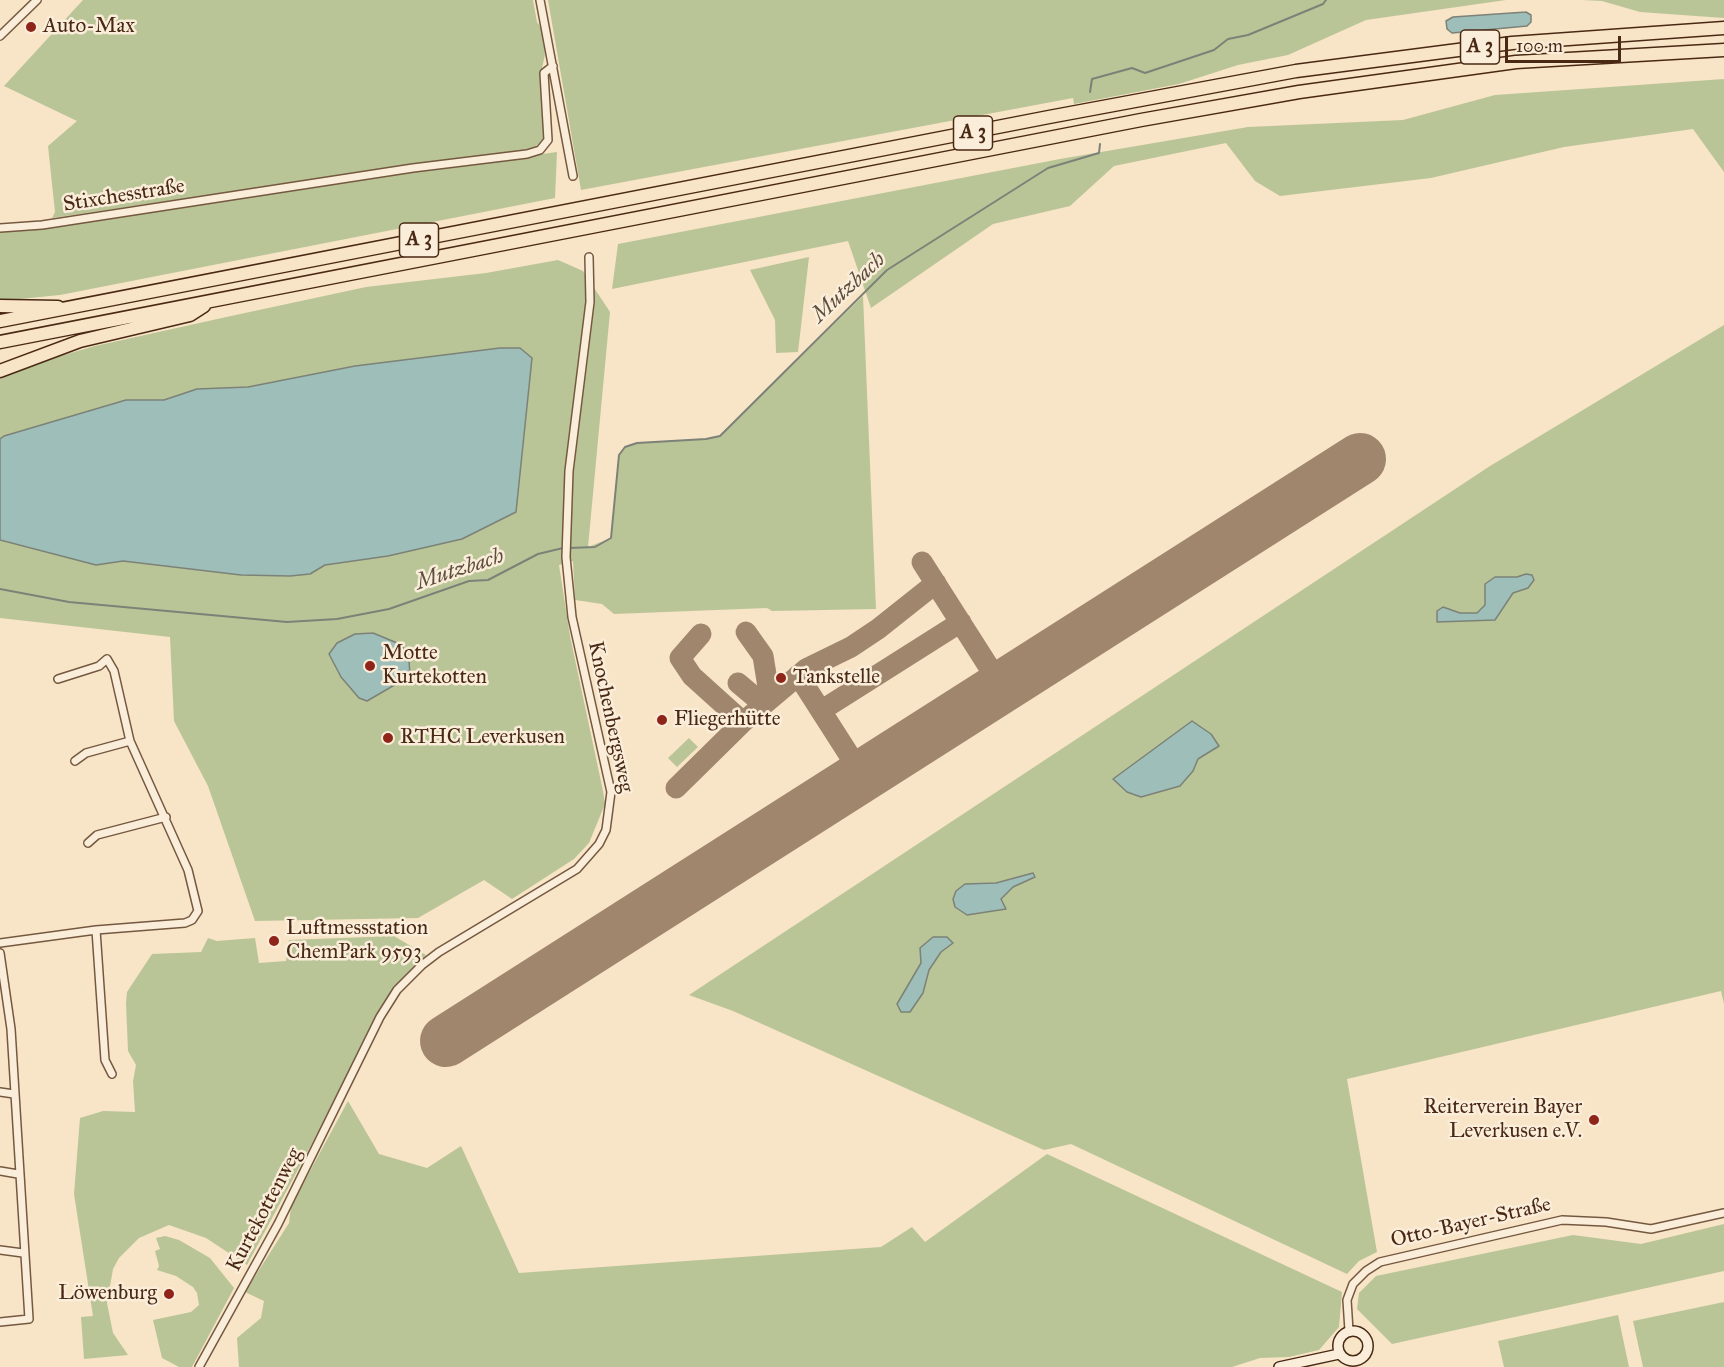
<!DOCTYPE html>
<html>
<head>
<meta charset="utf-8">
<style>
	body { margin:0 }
	#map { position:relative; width:1724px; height:1367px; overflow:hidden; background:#f8e4c6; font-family:"IM FELL Great Primer",serif }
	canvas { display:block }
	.scale { position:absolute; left:1505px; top:36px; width:116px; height:27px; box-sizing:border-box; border:3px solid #492914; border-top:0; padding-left:8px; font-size:18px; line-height:21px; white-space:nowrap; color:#492914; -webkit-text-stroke:4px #faedda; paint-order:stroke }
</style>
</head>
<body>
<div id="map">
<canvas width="1724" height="1367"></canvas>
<div class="scale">100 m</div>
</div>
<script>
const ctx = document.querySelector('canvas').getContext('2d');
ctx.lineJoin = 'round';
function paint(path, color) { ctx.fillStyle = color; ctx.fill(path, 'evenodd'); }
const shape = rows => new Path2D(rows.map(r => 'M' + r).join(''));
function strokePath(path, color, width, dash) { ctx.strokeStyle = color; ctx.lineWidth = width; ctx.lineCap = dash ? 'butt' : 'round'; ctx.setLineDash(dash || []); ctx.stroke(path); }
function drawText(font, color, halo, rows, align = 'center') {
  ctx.font = font + ' "IM FELL Great Primer",serif'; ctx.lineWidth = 5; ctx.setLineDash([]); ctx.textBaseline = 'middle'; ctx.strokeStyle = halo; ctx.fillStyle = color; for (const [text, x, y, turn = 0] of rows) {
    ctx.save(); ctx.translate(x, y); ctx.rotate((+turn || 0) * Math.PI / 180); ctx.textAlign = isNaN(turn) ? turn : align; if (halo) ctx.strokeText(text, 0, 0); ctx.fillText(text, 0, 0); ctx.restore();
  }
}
const green = shape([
	[83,0,533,0,537,22,542,29,545,54,541,74,546,130,544,141,526,152,413,165,52,218,55,212,48,146,77,121,4,86],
	[548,0,1506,0,1366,20,1288,55,1238,65,1179,84,1074,104,1073,98,581,190],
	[1582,0,1724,0,1724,18,1640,12,1602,1],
	[1724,79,1724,172,1693,129,1564,147,1431,178,1280,196,1255,181,1226,143,1114,166,1070,206,993,224,871,308,848,241,612,289,618,244,1060,159,1248,127,1403,120,1495,95],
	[557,152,555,198,60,295,0,301,0,230],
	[809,257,798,352,776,353,775,320,750,270],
	[558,260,583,271,610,312,588,547,611,538,619,455,625,447,637,443,706,439,720,436,863,296,876,609,772,611,767,608,614,614,602,604,575,600,573,561,559,565,570,636,603,791,605,804,589,843,574,859,512,899,484,880,418,918,255,921,208,786,174,721,170,637,0,618,0,540,96,565,123,561,241,575,290,576,310,574,325,565,388,556,516,512,522,435,520,348,355,366,248,387,197,389,164,400,126,400,0,439,0,378,39,362,95,346,231,316,366,287,486,273],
	[1724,325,1724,1004,1721,991,1347,1079,1377,1252,1359,1261,1347,1274,1071,1144,1044,1150,733,1011,689,995,1490,466],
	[689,738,698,747,677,767,668,758],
	[394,936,426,955,392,992,371,1027,341,1089,247,1265,206,1238,169,1225,139,1238,119,1258,113,1269,107,1303,113,1333,128,1355,84,1359,81,1317,93,1316,74,1194,80,1118,103,1111,135,1112,133,1081,136,1065,128,1051,126,1003,127,992,152,954,201,952,208,938,217,941,255,938,259,963,286,961,289,940],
	[348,1101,379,1154,427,1168,461,1146,519,1273,881,1247,912,1227,925,1242,1047,1154,1342,1292,1339,1327,1319,1350,1289,1357,1260,1358,1232,1367,239,1367,237,1338,261,1318,264,1301,245,1292,289,1223,291,1206],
	[1724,1224,1724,1271,1392,1344,1357,1309,1359,1293,1376,1276,1573,1235,1641,1244],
	[165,1236,179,1240,210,1258,234,1288,192,1367,179,1367,162,1358,153,1320,191,1312,199,1305,197,1293,193,1287,176,1276,157,1270,159,1266,155,1251,160,1249,156,1238],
	[1724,1302,1724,1367,1643,1367,1633,1321],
	[1618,1315,1629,1367,1504,1367,1498,1341]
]);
const water = shape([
	[1526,12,1531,15,1531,22,1527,26,1452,33,1447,29,1446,21,1453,17,1526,12],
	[500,348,520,348,532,358,516,512,462,539,388,556,325,565,310,574,290,576,241,575,123,561,96,565,0,540,0,439,4,436,126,400,164,400,197,389,248,387,355,366,500,348],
	[1526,574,1532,575,1534,580,1528,588,1513,593,1495,620,1437,622,1437,611,1443,607,1460,613,1477,613,1485,605,1485,584,1495,577,1517,577,1526,574],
	[373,633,402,645,409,660,410,676,367,701,359,698,341,677,329,654,337,643,355,634,373,633],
	[1192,721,1211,734,1219,746,1198,759,1193,771,1180,786,1141,797,1127,792,1113,779,1192,721],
	[1033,873,1035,877,1013,887,1001,899,1006,909,967,915,955,907,953,899,956,891,965,884,996,883,1033,873],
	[933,937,947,937,953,943,941,952,929,970,923,993,910,1012,901,1012,897,1004,921,963,920,948,933,937]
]);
const stream = shape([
	[1090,92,1092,79,1132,68,1145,73,1214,50,1228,39,1248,35,1323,4,1326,0],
	[569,548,595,547,611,538,619,455,625,447,637,443,706,439,720,436,887,270,1048,168,1099,153,1100,144],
	[0,589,69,602,287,622,337,619,389,609,469,581,488,580,538,554,563,548]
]);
const taxiway = shape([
	[922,562,1001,686],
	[746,632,763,656,770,699],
	[701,634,680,658,692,676,743,722,806,669,851,647,878,629,936,583],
	[798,675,862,775],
	[738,683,763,704],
	[822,710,961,622],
	[676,788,743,722]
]);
const runway = shape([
	[446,1041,1360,459]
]);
const street = shape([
	[540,0,573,176],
	[0,36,37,0],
	[0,228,42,225,413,168,527,154,540,150,548,140,544,73,553,66],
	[75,761,86,753,130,741],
	[88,843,97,835,166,817],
	[96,930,105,1060,112,1074],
	[0,943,96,930,185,923,192,920,198,911,188,870,130,741,114,671,107,659,99,666,58,679],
	[0,953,11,1029,29,1319,0,1322],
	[0,1092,14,1094],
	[0,1171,18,1174],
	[0,1250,23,1253],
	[1349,1331,1347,1300,1353,1284,1366,1271,1380,1262,1562,1220,1606,1222,1651,1229,1724,1213],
	[199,1367,278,1224,380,1017,397,990,422,965,439,952,577,869,599,844,606,830,611,792,572,617,566,557,569,471,590,302,589,257]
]);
const secondary = shape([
	'1338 1346a15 15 0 1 1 30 0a15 15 0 1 1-30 0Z',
	[1279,1367,1339,1354]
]);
const highway = shape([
	[0,306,58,307],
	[0,321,1049,117,1296,71,1512,43,1724,28],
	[0,342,1141,120,1299,92,1516,62,1724,50],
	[0,371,80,341,190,315,204,306]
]);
const markers = [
	[31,27,6,"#8f2418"],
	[370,666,6,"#8f2418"],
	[781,678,6,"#8f2418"],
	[662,720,6,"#8f2418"],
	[388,738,6,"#8f2418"],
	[274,941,6,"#8f2418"],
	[1594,1120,6,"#8f2418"],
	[169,1294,6,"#8f2418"]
];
const shields = [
	[1480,47,39],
	[973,133,39],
	[419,240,39]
];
const shieldNames = [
	["A 3",1480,47],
	["A 3",973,133],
	["A 3",419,240]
];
const poiNames = [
	["Auto-Max",43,27],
	["Motte",382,654],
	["Kurtekotten",382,678],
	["Tankstelle",793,678],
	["Fliegerhütte",674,720],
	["RTHC Leverkusen",400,738],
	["Luftmessstation",286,929],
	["ChemPark 9593",286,953],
	["Reiterverein Bayer",1582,1108,"right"],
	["Leverkusen e.V.",1582,1132,"right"],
	["Löwenburg",157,1294,"right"]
];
const streetNames = [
	["Stixchesstraße",124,196,-9],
	["Knochenbergsweg",610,717,78],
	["Kurtekottenweg",265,1210,-62],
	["Otto-Bayer-Straße",1471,1223,-13]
];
const waterNames = [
	["Mutzbach",849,288,-43],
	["Mutzbach",460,570,-18]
];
paint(green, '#bac597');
paint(water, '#9ebeb9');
strokePath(water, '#7c8277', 1.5);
strokePath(stream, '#7c8277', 2);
strokePath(taxiway, '#a0866d', 21);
strokePath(runway, '#a0866d', 52);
strokePath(street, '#755840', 10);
strokePath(secondary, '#492914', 12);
strokePath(highway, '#492914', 15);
strokePath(street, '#faedda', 7);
strokePath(secondary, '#faedda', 9);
strokePath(highway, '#f8e4c6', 12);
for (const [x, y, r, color] of markers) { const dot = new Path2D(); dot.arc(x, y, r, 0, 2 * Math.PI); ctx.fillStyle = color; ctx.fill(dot); strokePath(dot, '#faedda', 2); }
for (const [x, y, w] of shields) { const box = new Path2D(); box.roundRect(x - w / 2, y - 17, w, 34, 4.5); ctx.fillStyle = '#faedda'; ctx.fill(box); strokePath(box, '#492914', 1.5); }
drawText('bold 20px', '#492914', null, shieldNames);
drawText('21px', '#492914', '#faedda', poiNames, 'left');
drawText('21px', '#492914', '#faedda', streetNames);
drawText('italic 22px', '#5e4e3d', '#faedda', waterNames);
</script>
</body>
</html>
